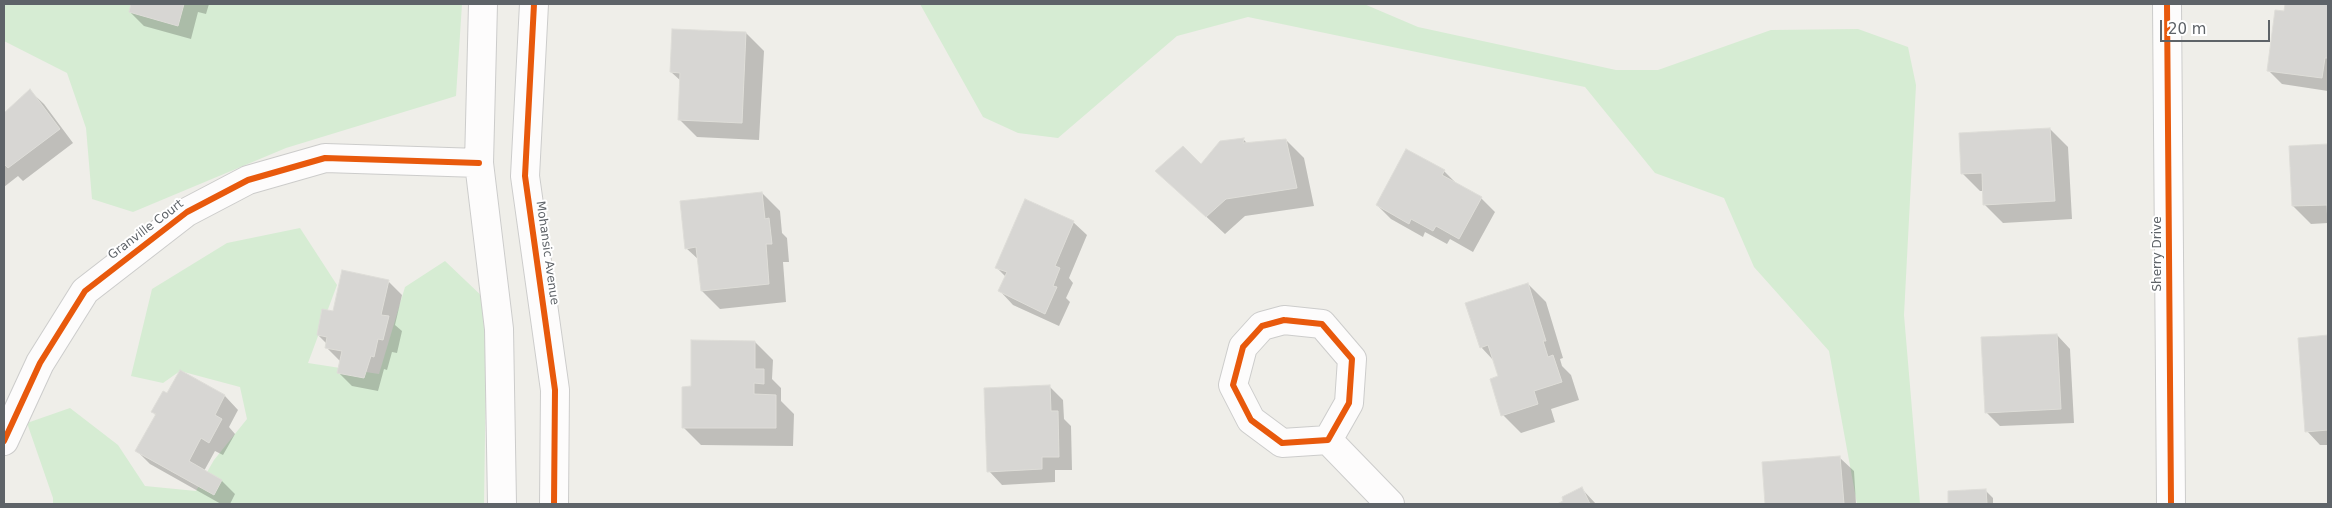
<!DOCTYPE html>
<html>
<head>
<meta charset="utf-8">
<style>
	body { margin:0 }
	#map { position:relative; width:2332px; height:508px; overflow:hidden; background:#efeee9; font-family:"DejaVu Sans",sans-serif }
	canvas { display:block }
	.frame { position:absolute; inset:0; border:5px solid #5e6368; pointer-events:none }
	.scale { position:absolute; left:2160px; top:20px; width:110px; height:22px; box-sizing:border-box; border:2px solid #5e6368; border-top:0; padding-left:6px; font-size:15px; line-height:18px; white-space:nowrap; color:#5e6368; -webkit-text-stroke:4px #fff; paint-order:stroke }
</style>
</head>
<body>
<div id="map">
<canvas width="2332" height="508"></canvas>
<div class="frame"></div>
<div class="scale">20 m</div>
</div>
<script>
const ctx = document.querySelector('canvas').getContext('2d');
ctx.lineJoin = 'round';
function paint(path, color) { ctx.fillStyle = color; ctx.fill(path, 'evenodd'); }
const shape = rows => new Path2D(rows.map(r => 'M' + r).join(''));
function strokePath(path, color, width, dash) { ctx.strokeStyle = color; ctx.lineWidth = width; ctx.lineCap = dash ? 'butt' : 'round'; ctx.setLineDash(dash || []); ctx.stroke(path); }
function drawText(font, color, halo, rows, align = 'center') {
  ctx.font = font + ' "DejaVu Sans",sans-serif'; ctx.lineWidth = 4; ctx.setLineDash([]); ctx.textBaseline = 'middle'; ctx.strokeStyle = halo; ctx.fillStyle = color; for (const [text, x, y, turn = 0] of rows) {
    ctx.save(); ctx.translate(x, y); ctx.rotate((+turn || 0) * Math.PI / 180); ctx.textAlign = isNaN(turn) ? turn : align; if (halo) ctx.strokeText(text, 0, 0); ctx.fillText(text, 0, 0); ctx.restore();
  }
}
const green = shape([
	[4,4,462,4,456,96,286,148,133,212,92,199,86,128,67,73,4,41],
	[920,4,1364,4,1418,27,1616,70,1658,70,1771,30,1858,29,1908,47,1916,85,1904,315,1920,504,1857,504,1829,351,1754,267,1724,198,1655,173,1585,87,1248,17,1177,36,1058,138,1018,133,983,117],
	[300,228,337,285,308,363,379,374,405,287,445,261,487,301,484,504,53,504,53,498,27,423,70,408,118,445,145,486,196,491,214,460,247,419,240,387,180,371,163,383,131,376,152,289,227,243]
]);
const shadow = shape([
	[132,4,209,4,206,14,198,12,191,39,144,26,130,12],
	[2286,4,2328,4,2328,91,2282,84,2268,70],
	[746,33,764,51,759,140,697,137,679,119,681,81,671,72],
	[30,91,44,104,73,143,23,181,18,176,4,187,4,114],
	[2050,129,2068,147,2072,219,2003,223,1985,205,1984,191,1980,191,1962,173],
	[1243,139,1248,144,1286,140,1304,158,1314,206,1245,216,1225,234,1157,171,1201,165],
	[2328,145,2328,223,2311,224,2293,206,2291,147],
	[1444,171,1458,185,1481,198,1495,212,1473,252,1450,239,1447,244,1425,232,1423,237,1391,219,1377,205],
	[762,193,780,211,782,233,787,238,789,262,783,262,786,302,720,309,702,291,699,260,686,248],
	[1073,222,1087,235,1069,278,1073,283,1066,298,1070,302,1059,326,1013,305,1000,291,1006,277,997,268],
	[388,281,402,295,395,325,402,331,397,353,392,352,387,370,384,369,378,391,352,386,339,373,340,361,326,347,327,344,318,335,334,313],
	[1528,284,1546,302,1563,358,1560,359,1562,366,1571,375,1579,400,1551,409,1555,422,1521,433,1503,415,1499,377,1494,361,1481,347],
	[2057,335,2070,349,2074,423,2000,426,1986,412],
	[2328,336,2328,445,2320,445,2307,431,2300,339],
	[755,342,773,360,772,379,781,388,781,401,794,414,793,446,701,445,683,427,692,388],
	[181,372,225,396,238,410,229,427,235,434,223,455,215,451,204,471,222,481,235,494,230,504,221,504,150,464,137,451,156,416,153,412,168,395],
	[1049,386,1063,400,1064,419,1071,426,1072,470,1055,470,1055,482,1002,485,989,471],
	[1840,458,1854,471,1856,504,1766,504,1763,463],
	[1582,489,1596,504,1560,504,1565,502],
	[1986,491,1993,498,1993,504,1950,504,1949,492]
]);
const building = shape([
	[131,4,184,4,178,26,129,12,131,4],
	[2285,4,2328,4,2328,58,2325,58,2322,78,2267,71,2275,10,2284,11,2285,4],
	[672,29,746,32,742,123,678,120,680,73,670,72,672,29],
	[30,89,60,129,8,168,4,164,4,113,30,89],
	[2050,128,2055,201,1983,205,1982,173,1961,174,1959,133,2050,128],
	[1244,138,1243,143,1286,139,1297,188,1226,199,1206,217,1155,171,1183,146,1201,164,1220,141,1244,138],
	[2328,144,2328,223,2327,205,2292,206,2289,146,2328,144],
	[1406,149,1445,170,1442,175,1482,197,1459,239,1436,226,1433,231,1411,219,1409,224,1376,205,1406,149],
	[762,192,765,219,769,218,772,244,766,244,769,284,701,291,696,247,685,249,680,201,762,192],
	[1025,199,1074,221,1055,266,1060,268,1053,286,1057,287,1045,314,998,291,1007,272,995,268,1025,199],
	[342,270,389,280,381,315,389,316,383,340,378,339,374,357,371,356,364,378,337,373,342,351,325,348,327,337,317,335,322,309,333,311,342,270],
	[1528,283,1546,341,1543,341,1548,357,1553,355,1562,382,1534,391,1538,404,1501,416,1490,379,1498,376,1488,345,1480,348,1465,303,1528,283],
	[2057,334,2061,409,1985,413,1981,337,2057,334],
	[2328,335,2328,430,2305,432,2298,338,2328,335],
	[691,340,755,341,755,369,764,369,764,384,754,383,754,394,776,395,776,428,682,428,682,387,691,386,691,340],
	[180,370,225,395,215,415,222,419,209,443,201,438,189,461,222,480,214,495,135,451,156,414,151,412,163,391,167,393,180,370],
	[1050,385,1051,411,1058,411,1059,457,1042,457,1042,469,987,472,984,388,1050,385],
	[1840,456,1844,504,1765,504,1762,462,1840,456],
	[1582,487,1590,504,1557,504,1563,501,1562,497,1582,487],
	[1986,489,1987,504,1948,504,1948,491,1986,489]
]);
const street = shape([
	[483,4,479,163,499,329,502,504],
	[534,4,525,176,555,390,554,504],
	[2167,4,2171,504],
	[1284,320,1322,324,1352,359,1349,403,1328,440,1282,443,1251,420,1233,385,1243,347,1262,326,1284,320],
	[1328,440,1390,504],
	[4,441,40,363,85,291,187,212,248,180,325,158,479,163]
]);
const cycleway = shape([
	[534,4,525,176,555,390,554,504],
	[2167,4,2171,504],
	[1284,320,1322,324,1352,359,1349,403,1328,440,1282,443,1251,420,1233,385,1243,347,1262,326,1284,320],
	[4,441,40,363,85,291,187,212,248,180,325,158,479,163]
]);
const streetNames = [
	["Granville Court",146,230,-37],
	["Mohansic Avenue",547,253,82],
	["Sherry Drive",2158,254,-90]
];
paint(green, '#d6ecd3');
paint(shadow, '#0003');
paint(building, '#d7d6d3');
strokePath(building, '#deddd8', 1);
strokePath(street, '#cccccb', 30);
strokePath(street, '#fdfcfc', 28);
strokePath(cycleway, '#e8590c', 6);
drawText('12px', '#5e6368', '#fff', streetNames);
</script>
</body>
</html>
